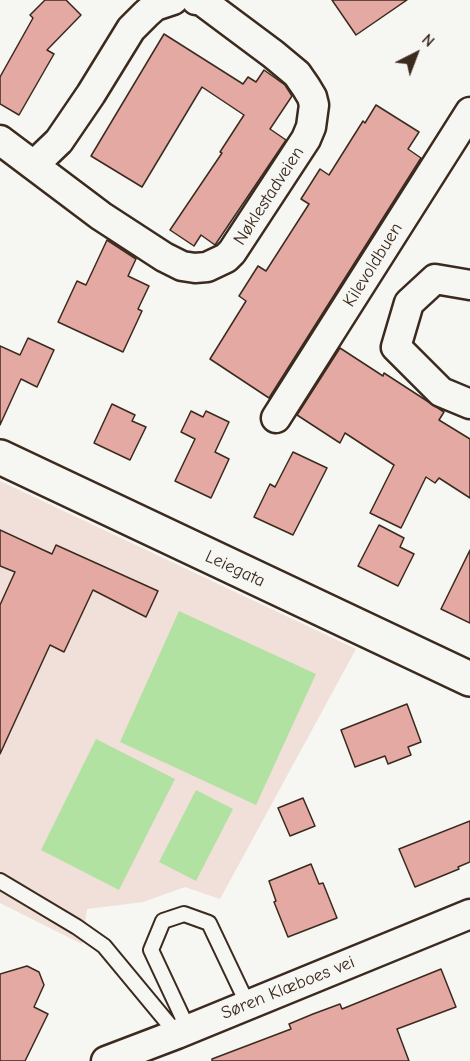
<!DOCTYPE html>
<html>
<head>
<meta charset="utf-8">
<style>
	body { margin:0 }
	#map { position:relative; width:470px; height:1061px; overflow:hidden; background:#f6f6f2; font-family:"Comic Neue",sans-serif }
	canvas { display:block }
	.north { position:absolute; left:386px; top:24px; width:60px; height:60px; -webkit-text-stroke:4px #f6f6f2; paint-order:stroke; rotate:42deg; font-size:16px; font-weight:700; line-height:24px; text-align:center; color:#3b2a1e }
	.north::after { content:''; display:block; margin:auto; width:21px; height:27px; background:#3b2a1e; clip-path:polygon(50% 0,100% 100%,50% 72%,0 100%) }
</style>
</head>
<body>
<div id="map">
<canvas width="470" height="1061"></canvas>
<div class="north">N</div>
</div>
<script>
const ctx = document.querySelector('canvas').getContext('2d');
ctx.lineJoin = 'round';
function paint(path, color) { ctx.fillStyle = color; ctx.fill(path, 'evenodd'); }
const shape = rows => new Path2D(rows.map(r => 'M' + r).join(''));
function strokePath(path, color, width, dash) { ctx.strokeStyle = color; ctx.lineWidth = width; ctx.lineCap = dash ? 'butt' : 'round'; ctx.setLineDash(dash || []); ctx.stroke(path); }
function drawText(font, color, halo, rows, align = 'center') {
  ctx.font = font + ' "Comic Neue",sans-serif'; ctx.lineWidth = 5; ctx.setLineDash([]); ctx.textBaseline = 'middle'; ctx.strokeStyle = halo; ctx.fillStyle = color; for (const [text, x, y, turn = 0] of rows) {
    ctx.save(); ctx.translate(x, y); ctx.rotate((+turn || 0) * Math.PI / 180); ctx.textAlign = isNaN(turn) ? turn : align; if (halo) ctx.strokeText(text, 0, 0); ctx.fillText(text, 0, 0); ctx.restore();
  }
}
const built = shape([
	[0,481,356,649,220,899,185,887,143,902,87,909,82,944,0,903]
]);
const green = shape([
	[179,611,316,674,256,805,120,742],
	[96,739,175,779,119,890,41,850],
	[196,790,233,809,196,881,159,862]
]);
const building = shape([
	[45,0,66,0,81,15,47,50,54,54,19,115,0,104,0,77,33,18,30,15,45,0],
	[332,0,407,0,356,35,332,0],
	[164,34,243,84,248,77,256,82,264,70,285,85,292,96,270,129,286,140,215,245,201,235,194,246,170,230,222,153,220,152,244,115,202,87,142,187,91,156,164,34],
	[376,105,419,132,408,149,421,158,269,398,210,359,246,301,239,296,258,266,266,271,309,204,301,199,320,169,329,175,363,121,365,123,376,105],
	[107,240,136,259,128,276,149,286,138,309,142,311,123,352,58,322,77,281,86,285,107,240],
	[28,338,54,350,37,387,21,379,0,425,0,346,20,355,28,338],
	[340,348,383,376,384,373,444,412,439,420,470,439,470,498,439,478,435,483,426,477,401,528,370,513,394,465,345,433,340,443,297,415,340,348],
	[112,404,135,415,132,421,146,427,130,460,94,443,112,404],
	[191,411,203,417,206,411,229,422,215,452,229,459,211,498,175,481,195,439,181,432,191,411],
	[293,452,327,468,293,535,254,517,270,484,275,487,293,452],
	[379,525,404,538,400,547,414,554,398,586,358,566,379,525],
	[0,530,52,554,56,545,158,591,146,617,93,590,64,652,50,645,0,754,0,605,15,572,0,566,0,530],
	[470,550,470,623,441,609,470,550],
	[407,704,421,742,408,747,411,755,388,764,385,756,355,767,341,730,407,704],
	[303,798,315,826,290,836,278,808,303,798],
	[470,821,470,862,458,867,459,869,415,887,399,849,470,821],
	[311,864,319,884,323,883,337,918,288,937,274,902,276,901,269,881,311,864],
	[27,966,39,972,44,985,34,1007,48,1014,25,1061,0,1061,0,974,27,966],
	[441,969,456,1007,397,1029,409,1061,212,1061,212,1059,291,1029,289,1024,313,1014,340,1004,342,1009,441,969]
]);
const service = shape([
	[0,881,77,927,104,946,177,1034],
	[188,1029,151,950,163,921,184,914,209,923,248,1005]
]);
const minor = shape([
	[0,140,101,216,164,257,182,266,195,268,207,267,226,258,232,252,306,139,311,127,314,105,312,97,306,87,297,74,273,54,202,1,196,0],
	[34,165,59,141,91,94,131,29,146,14,155,6,173,0],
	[470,285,435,279,409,303,396,347,441,392,470,404],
	[276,418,470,112],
	[106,1061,177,1034,470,914]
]);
const tertiary = shape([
	[0,457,470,679]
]);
const streetNames = [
	["Nøklestadveien",269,196,-57],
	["Kilevoldbuen",373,265,-58],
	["Leiegata",235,569,25],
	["Søren Klæboes vei",288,988,-22]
];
paint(built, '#f1dfda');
paint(green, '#b2e2a2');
paint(building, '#e4a9a2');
strokePath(building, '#3b2a1e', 1.5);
strokePath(service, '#3b2a1e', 18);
strokePath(minor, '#3b2a1e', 33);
strokePath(tertiary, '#3b2a1e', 38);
strokePath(service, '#f6f6f2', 14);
strokePath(minor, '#f6f6f2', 28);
strokePath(tertiary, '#f6f6f2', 33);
drawText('18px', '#3b2a1e', '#f6f6f2', streetNames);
</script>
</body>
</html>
